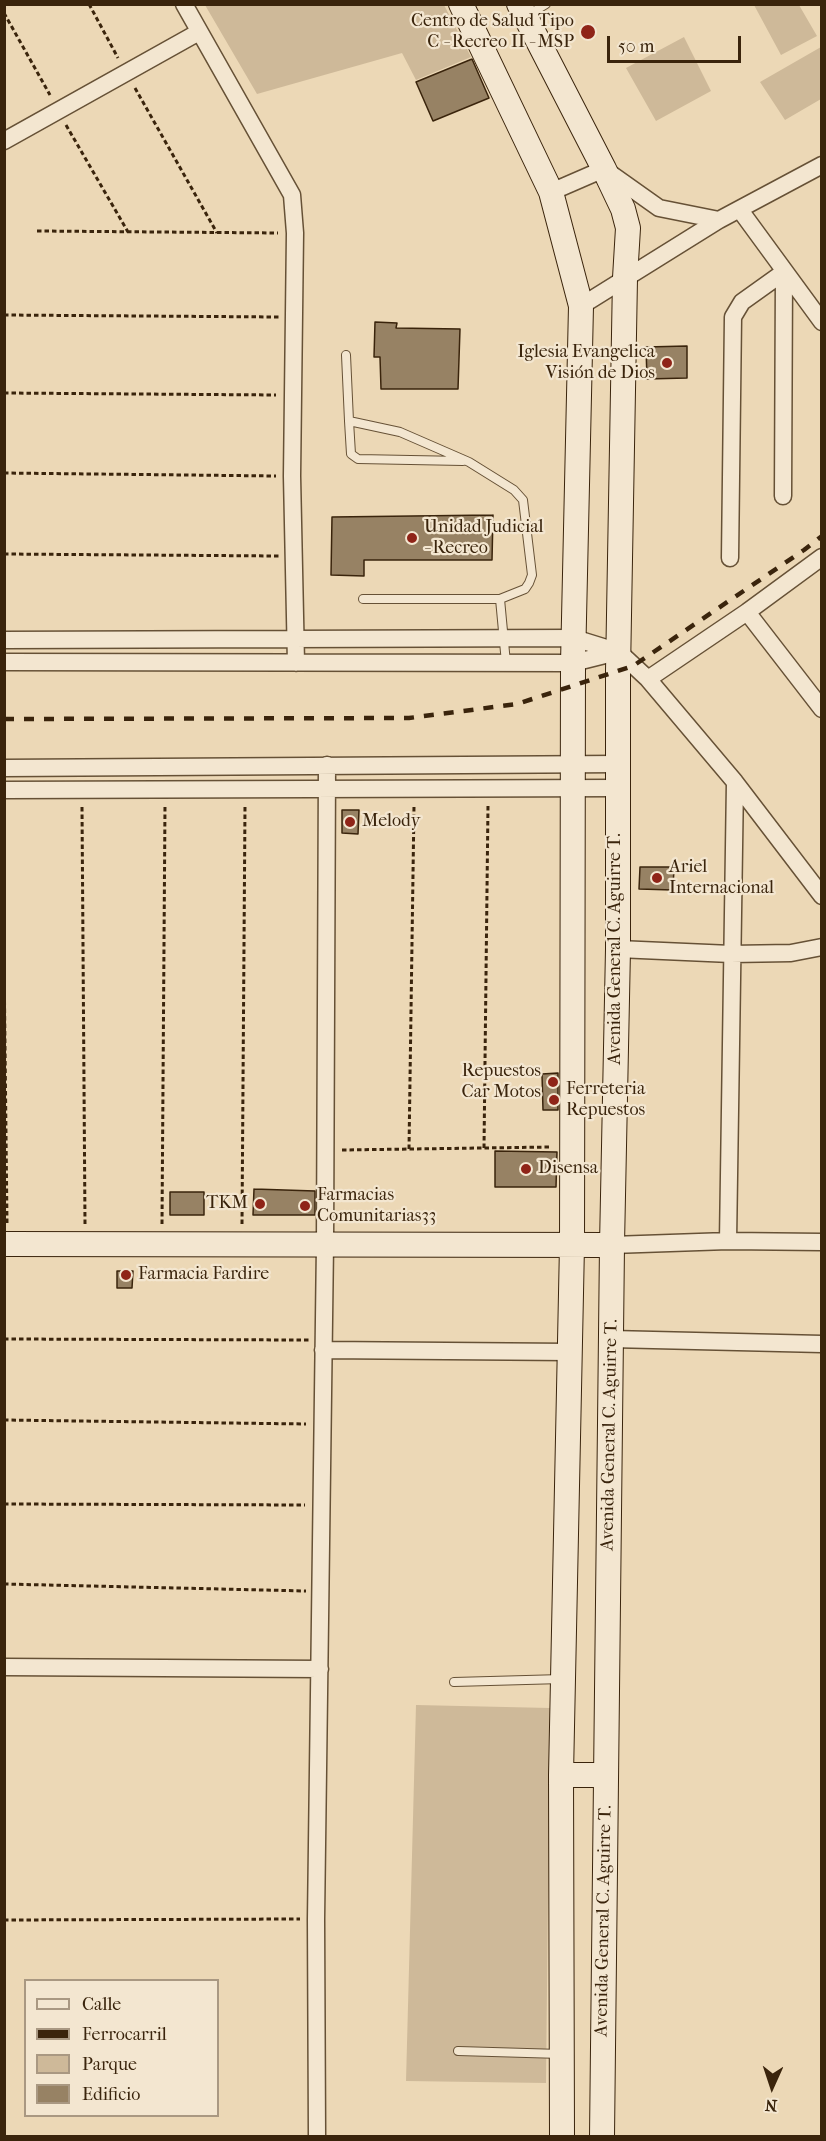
<!DOCTYPE html>
<html>
<head>
<meta charset="utf-8">
<style>
	body { margin:0 }
	#map { position:relative; width:826px; height:2141px; overflow:hidden; background:#ecd8b6; font-family:"IM FELL French Canon",serif }
	canvas { display:block }
	.frame { position:absolute; inset:0; border:6px solid #3a240c; pointer-events:none }
	.legend { position:absolute; left:24px; top:1979px; width:195px; height:138px; box-sizing:border-box; background:#f3e6d0; border:2px solid #a99882; margin:0; padding:8px 10px; list-style:none; font-size:18px; color:#3a240c }
	.legend li { display:flex; align-items:center; gap:12px; height:30px }
	.legend b { width:30px; border:2px solid #a99882 }
	.north { position:absolute; left:742px; top:2057px; width:60px; height:60px; -webkit-text-stroke:4px #f3e6d0; paint-order:stroke; rotate:183deg; font-size:16px; font-weight:700; line-height:24px; text-align:center; color:#3a240c }
	.north::after { content:''; display:block; margin:auto; width:21px; height:27px; background:#3a240c; clip-path:polygon(50% 0,100% 100%,50% 72%,0 100%) }
	.scale { position:absolute; left:607px; top:36px; width:134px; height:27px; box-sizing:border-box; border:3px solid #3a240c; border-top:0; padding-left:8px; font-size:18px; line-height:21px; white-space:nowrap; color:#3a240c; -webkit-text-stroke:4px #f3e6d0; paint-order:stroke }
</style>
</head>
<body>
<div id="map">
<canvas width="826" height="2141"></canvas>
<div class="frame"></div>
<ul class="legend">
<li><b style="height:8px;background:#f3e6d0"></b>Calle</li>
<li><b style="height:8px;background:#3a240c"></b>Ferrocarril</li>
<li><b style="height:16px;background:#ceb999"></b>Parque</li>
<li><b style="height:16px;background:#978264"></b>Edificio</li>
</ul>
<div class="north">N</div>
<div class="scale">50 m</div>
</div>
<script>
const ctx = document.querySelector('canvas').getContext('2d');
ctx.lineJoin = 'round';
function paint(path, color) { ctx.fillStyle = color; ctx.fill(path, 'evenodd'); }
const shape = rows => new Path2D(rows.map(r => 'M' + r).join(''));
function strokePath(path, color, width, dash) { ctx.strokeStyle = color; ctx.lineWidth = width; ctx.lineCap = dash ? 'butt' : 'round'; ctx.setLineDash(dash || []); ctx.stroke(path); }
function drawText(font, color, halo, rows, align = 'center') {
  ctx.font = font + ' "IM FELL French Canon",serif'; ctx.lineWidth = 4.5; ctx.setLineDash([]); ctx.textBaseline = 'middle'; ctx.strokeStyle = halo; ctx.fillStyle = color; for (const [text, x, y, turn = 0] of rows) {
    ctx.save(); ctx.translate(x, y); ctx.rotate((+turn || 0) * Math.PI / 180); ctx.textAlign = isNaN(turn) ? turn : align; if (halo) ctx.strokeText(text, 0, 0); ctx.fillText(text, 0, 0); ctx.restore();
  }
}
const green = shape([
	[205,5,444,5,471,57,416,80,402,53,257,94],
	[754,5,799,5,817,36,781,55],
	[684,37,711,91,656,121,626,68],
	[821,47,821,99,785,120,760,82],
	[416,1705,550,1708,546,2083,406,2081]
]);
const building = shape([
	[472,59,489,98,433,121,416,82,472,59],
	[375,322,397,323,396,328,460,329,458,389,381,389,380,357,374,357,375,322],
	[687,346,687,378,647,379,646,347,687,346],
	[493,515,492,560,364,560,364,576,331,575,332,517,493,515],
	[342,810,359,810,358,834,342,833,342,810],
	[640,867,674,867,673,890,639,889,640,867],
	[558,1073,558,1110,543,1110,542,1074,558,1073],
	[495,1151,557,1152,556,1187,495,1187,495,1151],
	[254,1189,315,1191,315,1215,253,1215,254,1189],
	[170,1192,204,1192,204,1215,170,1215,170,1192],
	[117,1271,133,1271,132,1288,117,1288,117,1271]
]);
const path = shape([
	[89,4,118,58],
	[4,13,50,95],
	[135,88,217,233],
	[66,125,128,232],
	[37,231,278,233],
	[4,315,279,317],
	[4,393,276,395],
	[4,473,276,476],
	[4,554,279,556],
	[82,807,85,1224],
	[4,956,7,1224],
	[484,1148,488,805],
	[409,1149,414,806],
	[342,1150,552,1147],
	[162,1224,165,804],
	[242,1224,245,805],
	[4,1339,309,1340],
	[4,1420,306,1424],
	[4,1504,305,1505],
	[4,1584,306,1591],
	[4,1920,300,1919]
]);
const lane = shape([
	[528,15,546,4],
	[346,355,349,421,400,432,469,462,514,490,523,500,532,575,529,583,525,589,500,599,506,663],
	[349,421,351,454,358,459,463,461],
	[363,599,500,599],
	[454,1682,562,1679],
	[458,2051,561,2054]
]);
const street = shape([
	[184,4,292,195,295,233,292,476,296,663],
	[4,141,199,32],
	[551,192,604,169,659,208,719,220],
	[740,210,822,322],
	[581,306,719,220,822,165],
	[783,496,784,272],
	[730,558,733,317,742,302,784,272],
	[747,612,822,709],
	[4,640,574,638,619,652,648,679,735,782,822,896],
	[4,662,573,663,617,652],
	[648,679,747,612,822,557],
	[4,768,618,764],
	[4,790,617,788],
	[618,949,731,954,791,953,822,947],
	[728,1241,735,782],
	[612,1245,728,1241,822,1242],
	[611,1339,822,1344],
	[323,1350,570,1352],
	[4,1667,320,1669],
	[317,2136,316,1919,325,1244,327,765]
]);
const secondary = shape([
	[461,4,551,192,581,306,573,663,572,1245,561,1775,562,2136],
	[519,4,604,169,623,209,628,228,625,278,618,671,618,949,612,1245,602,2136],
	[4,1244,612,1245],
	[561,1775,606,1775]
]);
const rail = shape([
	[4,719,409,718,517,704,633,666,804,550,822,536]
]);
const markers = [
	[588,32,8,"#8f2418"],
	[667,363,6,"#8f2418"],
	[412,538,6,"#8f2418"],
	[350,822,6,"#8f2418"],
	[657,878,6,"#8f2418"],
	[553,1082,6,"#8f2418"],
	[554,1100,6,"#8f2418"],
	[526,1169,6,"#8f2418"],
	[260,1204,6,"#8f2418"],
	[305,1206,6,"#8f2418"],
	[126,1275,6,"#8f2418"]
];
const poiNames = [
	["Centro de Salud Tipo",574,22,"right"],
	["C - Recreo II - MSP",574,43,"right"],
	["Iglesia Evangelica",655,353,"right"],
	["Visión de Dios",655,374,"right"],
	["Unidad Judicial",424,528],
	["- Recreo",424,549],
	["Melody",362,822],
	["Ariel",669,868],
	["Internacional",669,889],
	["Repuestos",541,1072,"right"],
	["Car Motos",541,1093,"right"],
	["Ferreteria",566,1090],
	["Repuestos",566,1111],
	["Disensa",538,1169],
	["Farmacias",317,1196],
	["Comunitarias33",317,1217],
	["TKM",248,1204,"right"],
	["Farmacia Fardire",138,1275]
];
const streetNames = [
	["Avenida General C. Aguirre T.",616,949,-90],
	["Avenida General C. Aguirre T.",610,1435,-89],
	["Avenida General C. Aguirre T.",604,1921,-89]
];
paint(green, '#ceb999');
paint(building, '#978264');
strokePath(building, '#3a240c', 1.5);
strokePath(lane, '#665136', 10);
strokePath(street, '#665136', 19);
strokePath(secondary, '#3a240c', 26);
strokePath(path, '#3a240c', 3, [4.5, 3]);
strokePath(lane, '#f3e6d0', 8);
strokePath(street, '#f3e6d0', 16);
strokePath(secondary, '#f3e6d0', 24);
strokePath(rail, '#3a240c', 4.5, [10, 10]);
for (const [x, y, r, color] of markers) { const dot = new Path2D(); dot.arc(x, y, r, 0, 2 * Math.PI); ctx.fillStyle = color; ctx.fill(dot); strokePath(dot, '#f3e6d0', 2); }
drawText('18px', '#3a240c', '#f3e6d0', poiNames, 'left');
drawText('18px', '#3a240c', '#f3e6d0', streetNames);
</script>
</body>
</html>
